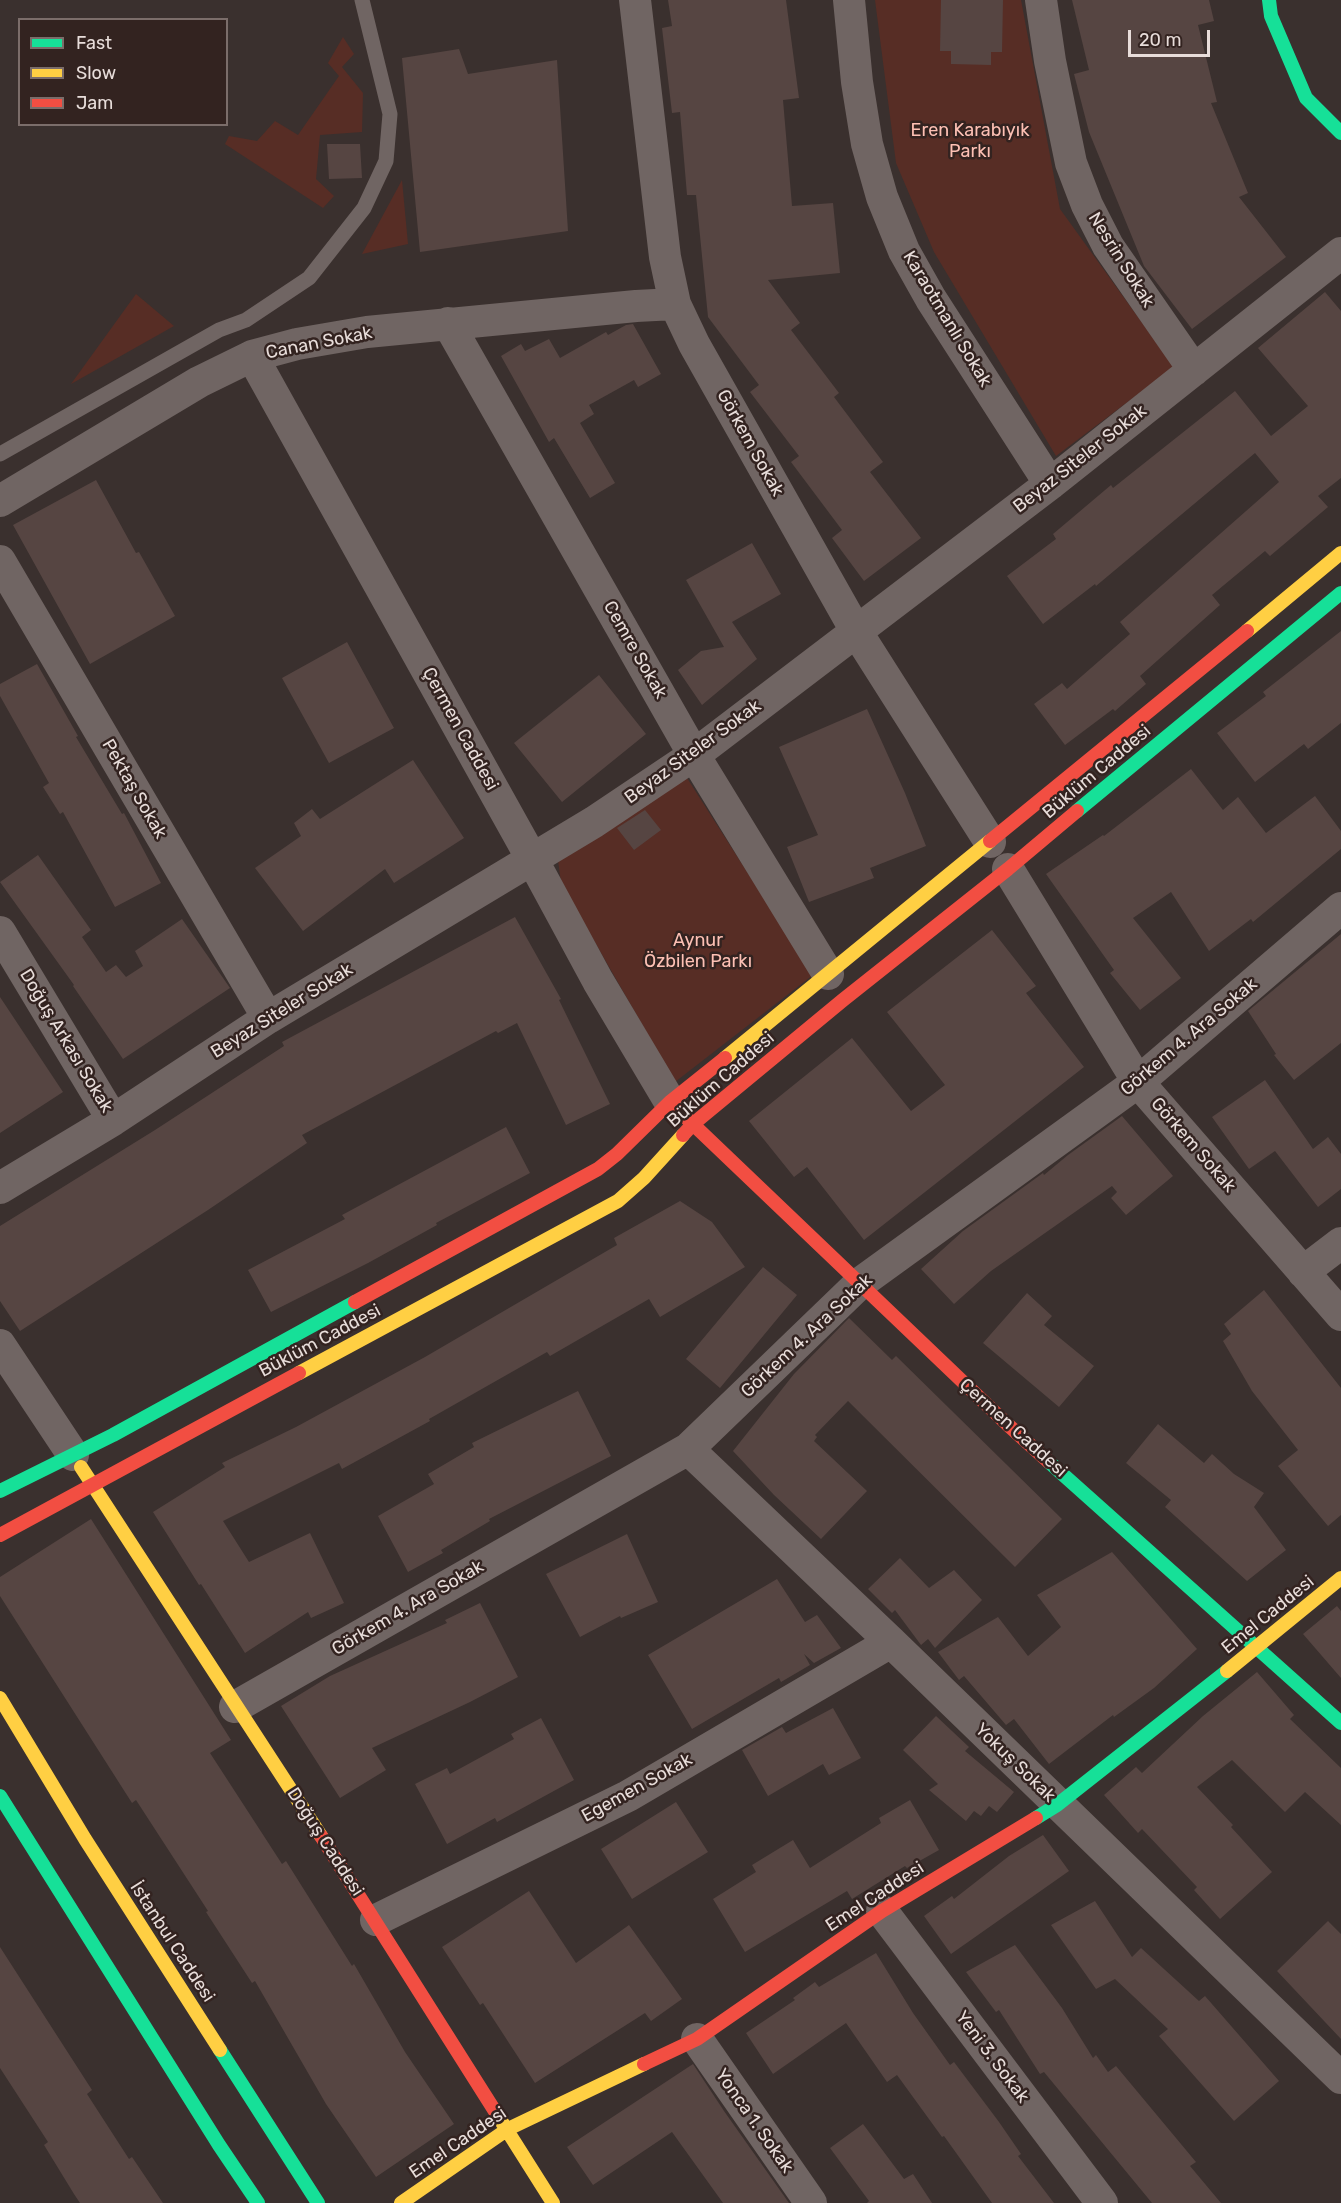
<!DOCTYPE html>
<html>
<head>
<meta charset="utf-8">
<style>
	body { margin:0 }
	#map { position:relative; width:1341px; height:2203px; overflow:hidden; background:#3a302e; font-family:Rubik,sans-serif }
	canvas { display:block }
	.legend { position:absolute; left:18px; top:18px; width:210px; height:108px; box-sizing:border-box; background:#332320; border:2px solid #7b6d6a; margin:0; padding:8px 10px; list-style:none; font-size:18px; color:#e8ddda }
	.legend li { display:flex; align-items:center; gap:12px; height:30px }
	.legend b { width:30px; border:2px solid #7b6d6a }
	.scale { position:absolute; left:1128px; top:30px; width:82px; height:27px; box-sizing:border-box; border:3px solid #e8ddda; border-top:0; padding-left:8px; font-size:18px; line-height:21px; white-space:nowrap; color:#e8ddda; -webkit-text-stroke:4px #332320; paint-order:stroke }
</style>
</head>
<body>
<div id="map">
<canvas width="1341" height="2203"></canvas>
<ul class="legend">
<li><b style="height:8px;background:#16e098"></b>Fast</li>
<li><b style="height:8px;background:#ffcf43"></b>Slow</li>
<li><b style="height:8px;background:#f24e42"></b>Jam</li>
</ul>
<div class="scale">20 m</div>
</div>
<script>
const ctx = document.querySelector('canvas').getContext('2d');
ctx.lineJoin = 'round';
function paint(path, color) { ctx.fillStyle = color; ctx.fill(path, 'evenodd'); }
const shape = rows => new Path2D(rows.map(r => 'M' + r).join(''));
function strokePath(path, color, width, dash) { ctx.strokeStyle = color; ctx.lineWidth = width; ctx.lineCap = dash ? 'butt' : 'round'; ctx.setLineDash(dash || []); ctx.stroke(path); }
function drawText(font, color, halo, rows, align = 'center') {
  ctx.font = font + ' Rubik,sans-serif'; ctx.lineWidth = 5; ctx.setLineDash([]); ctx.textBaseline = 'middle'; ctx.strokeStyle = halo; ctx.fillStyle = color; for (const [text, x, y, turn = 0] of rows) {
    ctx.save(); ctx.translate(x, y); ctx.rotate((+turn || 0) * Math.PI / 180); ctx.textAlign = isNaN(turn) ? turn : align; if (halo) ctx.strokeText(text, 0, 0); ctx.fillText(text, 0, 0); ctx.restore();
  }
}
const green = shape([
	[875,0,1021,0,1060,209,1174,367,1056,456,934,252,896,163],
	[343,37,354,54,342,67,363,93,362,132,320,135,316,179,334,196,323,208,225,144,229,136,257,141,275,121,298,135,339,76,328,63],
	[402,180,408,244,362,254],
	[136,294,174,326,71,384],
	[687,778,813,975,675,1082,561,883,558,860]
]);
const building = shape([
	[668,0,786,0,799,98,783,100,792,206,833,203,840,273,768,280,800,323,791,330,839,393,834,397,883,462,870,472,921,538,864,581,832,538,842,530,791,462,799,456,750,392,759,385,708,317,696,195,687,195,680,112,672,113,662,28,672,26],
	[941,0,1003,0,1002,52,991,52,991,65,951,64,951,51,940,51],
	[1072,0,1209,0,1214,21,1198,25,1217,102,1211,103,1248,193,1239,197,1286,257,1192,329,1144,266,1089,132,1074,74,1089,70],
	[459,49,468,74,557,60,568,231,420,252,402,58],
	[327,144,360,144,362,178,329,179],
	[1325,292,1341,311,1341,478,1318,496,1328,507,1270,556,1265,551,1212,595,1220,605,1140,676,1146,684,1115,711,1113,709,1065,745,1034,704,1062,683,1067,689,1130,634,1120,622,1279,482,1255,453,1096,586,1095,584,1043,624,1007,576,1056,539,1053,534,1111,485,1113,488,1235,391,1271,436,1308,406,1258,348],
	[633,324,661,374,638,387,634,380,589,405,594,414,580,423,615,483,590,498,554,438,549,442,501,356,521,344,525,351,549,339,560,358,606,332,608,335,626,325],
	[96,480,136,553,139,552,175,616,90,664,13,525],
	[752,543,781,594,732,622,757,659,702,705,678,670,701,651,724,647,686,580],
	[1341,631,1341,723,1308,749,1304,744,1255,782,1217,733,1266,696,1263,692],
	[347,642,394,728,329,763,282,678],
	[37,664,78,736,76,737,122,814,124,813,161,883,115,907,63,812,60,814,43,787,49,783,0,696,0,684],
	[599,675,646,734,562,802,514,743],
	[867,709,905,793,926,846,870,868,874,878,809,902,787,847,818,835,779,747],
	[413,760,464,838,394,883,385,869,303,931,255,868,301,836,294,823,312,809,320,819],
	[1191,769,1223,810,1238,797,1266,833,1315,796,1341,831,1341,849,1253,922,1251,919,1209,951,1171,892,1133,918,1181,978,1140,1010,1110,973,1114,970,1046,874,1103,835,1104,836],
	[645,810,661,830,634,850,617,828],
	[38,855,91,930,82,937,106,972,116,965,126,977,143,966,135,951,182,919,230,988,123,1059,73,986,74,985,0,882],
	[515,917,561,999,559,1000,610,1104,566,1125,517,1023,498,1033,496,1031,302,1135,307,1143,208,1210,20,1331,0,1301,0,1226,155,1130,284,1046,282,1042],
	[992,930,1036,986,1026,993,1084,1067,864,1240,807,1167,794,1177,749,1121,852,1038,911,1111,945,1085,887,1012],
	[1341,934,1341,1043,1294,1080,1274,1055,1276,1054,1248,1011],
	[0,997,63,1092,0,1133],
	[1265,1080,1313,1149,1328,1137,1341,1154,1341,1189,1318,1207,1275,1151,1249,1169,1212,1117],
	[1122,1116,1173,1176,1126,1215,1111,1198,1117,1192,1112,1186,991,1271,954,1304,921,1269,963,1231,1043,1173,1044,1175,1068,1155],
	[506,1127,530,1173,436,1223,437,1225,368,1263,271,1312,248,1270,345,1219,342,1215],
	[680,1201,712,1222,745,1267,660,1317,649,1299,550,1356,547,1352,429,1419,430,1421,342,1469,339,1463,223,1521,249,1562,310,1533,344,1603,311,1618,308,1612,245,1653,201,1584,199,1585,153,1512,225,1467,222,1463,296,1427,425,1357,617,1245,614,1238],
	[763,1267,797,1295,720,1388,686,1359],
	[1264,1290,1341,1388,1341,1515,1328,1526,1278,1466,1298,1450,1252,1391,1223,1341,1231,1334,1224,1324],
	[1027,1293,1052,1316,1044,1325,1094,1366,1059,1407,983,1343],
	[849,1318,892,1360,896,1356,1062,1519,1015,1567,848,1401,815,1435,817,1437,814,1441,867,1491,821,1539,774,1495,733,1451,794,1374],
	[578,1391,611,1456,489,1519,490,1521,441,1550,443,1553,408,1572,378,1516,434,1484,428,1474,474,1447,472,1443],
	[1158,1424,1204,1463,1212,1454,1234,1474,1264,1493,1254,1507,1286,1550,1247,1581,1165,1507,1171,1500,1126,1463],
	[91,1519,231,1740,210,1753,282,1864,286,1861,352,1966,354,1964,405,2052,454,2124,376,2177,326,2104,255,1981,252,1983,206,1912,208,1911,136,1800,132,1803,0,1596,0,1577],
	[627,1534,658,1602,621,1618,620,1616,580,1637,546,1574],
	[1112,1552,1197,1649,1154,1688,1114,1717,1113,1715,1049,1764,1014,1719,1006,1725,964,1676,959,1680,938,1652,998,1617,1028,1656,1061,1627,1037,1595],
	[900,1558,929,1588,954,1570,982,1600,935,1648,928,1639,921,1645,895,1610,892,1613,868,1589],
	[777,1579,805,1622,817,1615,841,1648,814,1663,804,1654,810,1665,781,1682,779,1678,692,1729,648,1655],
	[480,1603,518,1677,470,1702,372,1748,386,1770,340,1798,281,1706,330,1676,447,1623,445,1620],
	[1337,1606,1341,1611,1341,1678,1303,1634],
	[1257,1672,1294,1715,1290,1719,1341,1768,1341,1825,1305,1792,1285,1812,1232,1760,1197,1787,1233,1825,1231,1827,1272,1872,1220,1919,1194,1890,1197,1887,1142,1829,1138,1833,1104,1795,1136,1767,1142,1773,1203,1716],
	[833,1708,861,1758,829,1775,823,1764,768,1796,742,1750,782,1727,786,1733],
	[936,1716,969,1747,965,1751,1014,1792,997,1812,989,1806,981,1816,974,1811,966,1821,929,1790,938,1784,903,1750],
	[541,1718,574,1780,497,1822,495,1818,447,1844,415,1784,447,1768,450,1774,514,1739,511,1734],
	[910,1800,939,1850,907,1868,905,1866,852,1899,847,1891,745,1952,713,1899,756,1872,752,1865,793,1840,810,1868,881,1823,879,1818],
	[676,1802,708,1852,632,1899,601,1849],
	[1043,1835,1069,1871,951,1954,924,1916,952,1896,954,1899,1009,1856],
	[529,1891,576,1963,629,1925,682,1999,651,2021,645,2013,535,2083,483,2003,480,2005,442,1947],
	[1095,1901,1132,1957,1141,1948,1199,2001,1205,1996,1279,2081,1234,2121,1159,2036,1168,2029,1115,1979,1096,1989,1051,1925],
	[1328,1921,1341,1934,1341,2039,1277,1971],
	[1015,1945,1062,2008,1093,2058,1096,2055,1108,2072,1116,2066,1196,2162,1190,2166,1221,2203,1152,2203,1044,2072,1040,2074,999,2010,996,2012,966,1972],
	[0,1947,92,2090,87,2094,129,2159,132,2157,163,2203,80,2203,74,2194,44,2145,48,2142,0,2068],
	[876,1953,913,2013,950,2065,954,2062,999,2122,1021,2154,1018,2156,1054,2203,992,2203,944,2136,942,2137,897,2075,887,2082,846,2023,773,2074,746,2033,795,2000,793,1998,815,1982,819,1987],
	[693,2064,724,2111,789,2203,723,2203,672,2132,593,2185,567,2147],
	[863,2124,904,2179,913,2174,932,2203,867,2203,869,2201,830,2148]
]);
const lane = shape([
	[0,454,219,330,246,320,309,278,364,208,386,161,390,114,362,0]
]);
const street = shape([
	[635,0,665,257,675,304,694,344,856,631,990,842],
	[849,0,857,82,867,144,882,197,904,251,931,299,1050,484],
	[1041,0,1050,61,1071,163,1087,205,1108,246,1194,370],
	[448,323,694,755,828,974],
	[252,356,532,859,598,981,670,1102],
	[0,501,199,382,252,356,297,344,367,332,636,306,675,304],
	[0,561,268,1018],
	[1008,869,1138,1082,1341,1315],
	[0,932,113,1120],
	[0,1188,113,1120,268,1018,594,822,694,755,1050,484,1341,253],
	[1303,1272,1341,1243],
	[0,1345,73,1455],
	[688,1449,891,1642,1341,2078],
	[235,1707,688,1449,859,1284,1138,1082,1341,908],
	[882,1911,1102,2203],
	[376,1920,628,1796,891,1642],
	[697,2039,811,2203]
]);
const fast = shape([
	[1269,0,1271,16,1306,98,1341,133],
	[1077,811,1341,593],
	[1049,1462,1341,1723],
	[0,1491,113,1435,355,1302],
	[0,1796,219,2145,258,2203],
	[1036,1818,1057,1805,1227,1671],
	[220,2050,318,2203]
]);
const slow = shape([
	[1247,631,1341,553],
	[725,1058,990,841],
	[299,1373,618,1201,644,1178,683,1135],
	[81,1467,321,1836],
	[1227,1671,1341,1578],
	[0,1698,85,1839,220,2050],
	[498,2116,553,2203],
	[401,2203,508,2129,644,2064]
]);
const jam = shape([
	[990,841,1247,631],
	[677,1109,1007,1424,1049,1462],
	[683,1135,693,1124,843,1000,1008,869,1077,811],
	[355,1302,598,1169,617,1154,670,1102,725,1058],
	[0,1535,299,1373],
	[321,1836,498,2116],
	[644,2064,697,2039,882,1911,1036,1818]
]);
const parkNames = [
	["Eren Karabıyık",970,131],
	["Parkı",970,152],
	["Aynur",698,941],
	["Özbilen Parkı",698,962]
];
const streetNames = [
	["Nesrin Sokak",1121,260,58],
	["Karaotmanlı Sokak",947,319,59],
	["Canan Sokak",319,343,-11],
	["Görkem Sokak",750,443,61],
	["Beyaz Siteler Sokak",1080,459,-38],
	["Cemre Sokak",635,650,60],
	["Çermen Caddesi",460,729,61],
	["Beyaz Siteler Sokak",693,752,-36],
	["Büklüm Caddesi",1097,772,-40],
	["Pektaş Sokak",134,789,60],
	["Beyaz Siteler Sokak",282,1011,-32],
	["Görkem 4. Ara Sokak",1189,1037,-40],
	["Doğuş Arkası Sokak",66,1041,59],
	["Büklüm Caddesi",721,1080,-41],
	["Görkem Sokak",1193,1145,49],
	["Görkem 4. Ara Sokak",807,1336,-43],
	["Büklüm Caddesi",320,1341,-28],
	["Çermen Caddesi",1013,1428,42],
	["Görkem 4. Ara Sokak",408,1608,-30],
	["Emel Caddesi",1268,1615,-39],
	["Yokuş Sokak",1015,1763,44],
	["Egemen Sokak",637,1788,-29],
	["Doğuş Caddesi",325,1842,57],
	["Emel Caddesi",875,1897,-33],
	["İstanbul Caddesi",172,1942,57],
	["Yeni 3. Sokak",992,2057,53],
	["Yonca 1. Sokak",754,2121,55],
	["Emel Caddesi",458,2143,-34]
];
paint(green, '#572d25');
paint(building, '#564542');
strokePath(lane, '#706563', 15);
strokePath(street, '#706563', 32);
strokePath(fast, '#16e098', 14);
strokePath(slow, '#ffcf43', 14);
strokePath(jam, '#f24e42', 14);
drawText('18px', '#fdc0b4', '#332320', parkNames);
drawText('18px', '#e8ddda', '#332320', streetNames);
</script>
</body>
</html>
